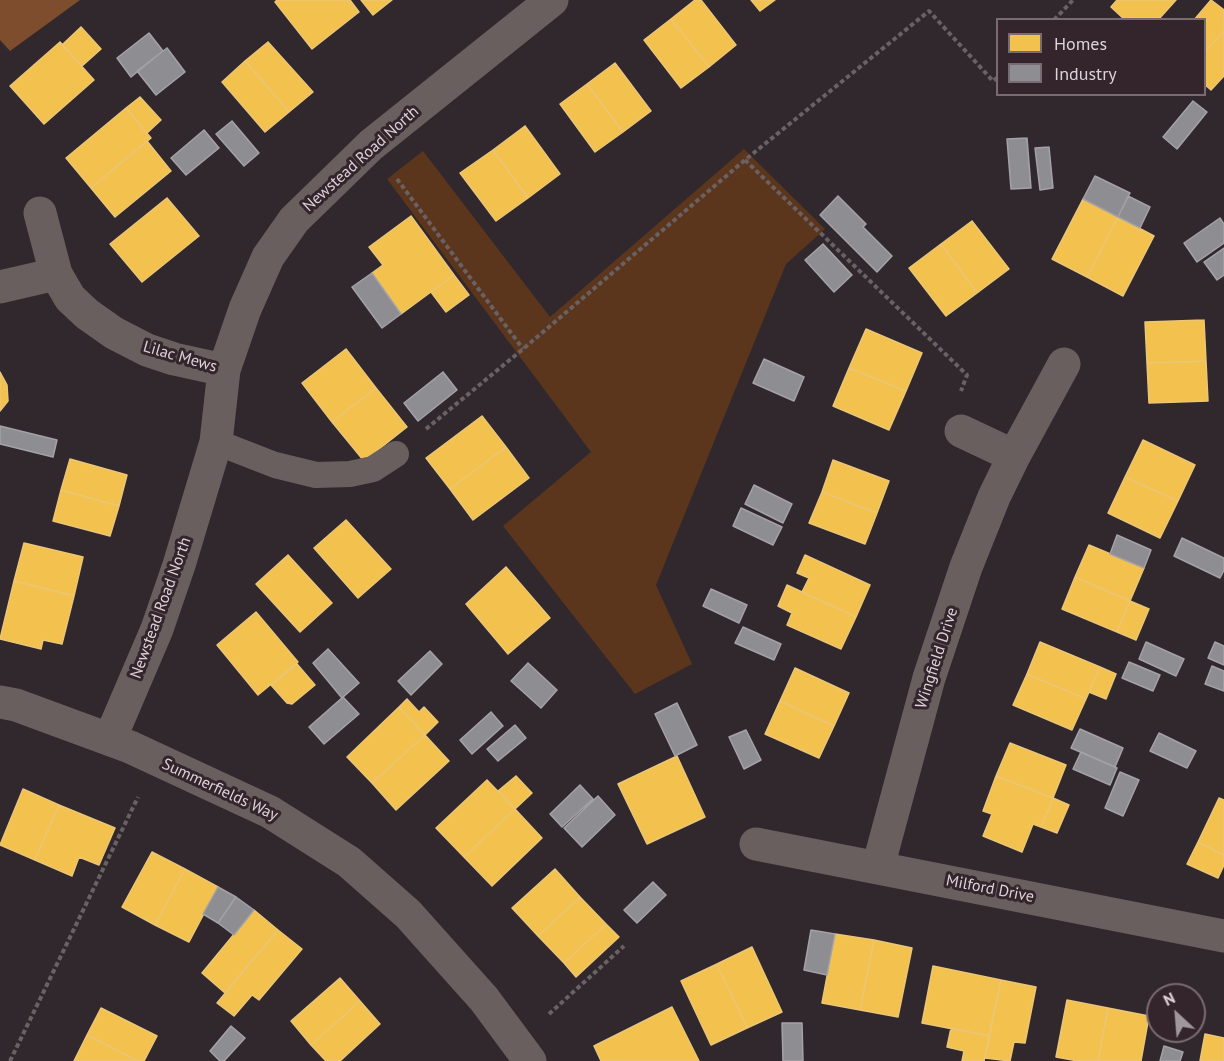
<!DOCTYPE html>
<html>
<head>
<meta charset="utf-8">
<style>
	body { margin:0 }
	#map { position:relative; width:1224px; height:1061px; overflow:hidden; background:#30282d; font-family:"PT Sans",sans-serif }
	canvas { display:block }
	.legend { position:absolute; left:996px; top:18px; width:210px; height:78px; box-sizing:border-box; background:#34252d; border:2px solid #786b71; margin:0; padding:8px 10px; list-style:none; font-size:18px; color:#ddd3d8 }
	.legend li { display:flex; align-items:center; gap:12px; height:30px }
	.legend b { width:30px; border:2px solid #786b71 }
	.north { position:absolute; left:1146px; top:983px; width:60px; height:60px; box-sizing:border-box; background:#34252d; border:2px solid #786b71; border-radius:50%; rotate:334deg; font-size:16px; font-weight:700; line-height:24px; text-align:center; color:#ddd3d8 }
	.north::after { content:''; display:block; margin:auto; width:21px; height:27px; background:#a0979c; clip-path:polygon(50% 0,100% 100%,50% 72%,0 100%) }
</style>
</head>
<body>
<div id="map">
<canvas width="1224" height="1061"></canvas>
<ul class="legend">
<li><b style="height:16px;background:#f2c14e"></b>Homes</li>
<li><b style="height:16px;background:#8d8d92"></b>Industry</li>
</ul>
<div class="north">N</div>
</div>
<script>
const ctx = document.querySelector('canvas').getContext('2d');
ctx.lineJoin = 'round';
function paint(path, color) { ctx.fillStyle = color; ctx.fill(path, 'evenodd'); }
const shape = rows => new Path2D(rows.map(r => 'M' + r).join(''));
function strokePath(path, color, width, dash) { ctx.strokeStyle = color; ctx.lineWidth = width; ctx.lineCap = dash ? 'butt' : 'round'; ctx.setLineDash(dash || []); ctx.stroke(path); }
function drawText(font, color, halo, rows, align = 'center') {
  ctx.font = font + ' "PT Sans",sans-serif'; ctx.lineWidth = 6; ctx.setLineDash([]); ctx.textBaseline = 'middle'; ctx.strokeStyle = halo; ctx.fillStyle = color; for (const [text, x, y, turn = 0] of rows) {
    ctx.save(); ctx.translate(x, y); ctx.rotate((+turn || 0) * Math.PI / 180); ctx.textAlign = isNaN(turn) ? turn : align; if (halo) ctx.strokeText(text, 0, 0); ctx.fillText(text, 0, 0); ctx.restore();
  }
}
const green = shape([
	[744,149,825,229,786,264,656,585,692,664,635,694,503,526,591,452,387,179,423,151,550,317]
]);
const forest = shape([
	[0,0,80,0,10,51,0,40]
]);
const homes = shape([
	[277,0,350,0,359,12,312,49,275,2,277,0],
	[361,0,392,0,373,15,361,0],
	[695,0,701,0,736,45,709,67,671,19,695,0],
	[751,0,775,0,760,11,751,0],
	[1117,0,1176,0,1158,20,1125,20,1111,7,1117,0],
	[1211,0,1224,10,1224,31,1204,52,1204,20,1194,20,1211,0],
	[671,19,709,67,681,88,644,40,671,19],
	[81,27,101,49,82,66,62,45,81,27],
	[1224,31,1224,76,1211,90,1204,84,1204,52,1224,31],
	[60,42,94,80,44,124,10,86,60,42],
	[268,42,313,92,289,112,245,61,268,42],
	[245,61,289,112,265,132,222,82,245,61],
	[615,63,651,111,623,132,587,84,615,63],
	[587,84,623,132,595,152,560,104,587,84],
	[140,97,161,120,147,133,126,108,140,97],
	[126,108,151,138,91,188,66,158,126,108],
	[525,126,560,174,528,198,493,150,525,126],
	[147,141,171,171,115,217,91,188,147,141],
	[493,150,528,198,496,221,460,173,493,150],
	[167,198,199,236,142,282,110,244,167,198],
	[1083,199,1118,217,1087,277,1052,259,1083,199],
	[411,216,454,275,401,314,372,273,383,265,369,247,411,216],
	[1118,217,1154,236,1123,296,1087,277,1118,217],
	[972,221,1009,269,977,293,941,244,972,221],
	[941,244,977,293,946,316,909,268,941,244],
	[454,275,469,295,446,312,431,292,454,275],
	[1204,320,1206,361,1147,363,1145,322,1204,320],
	[866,329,922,353,906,391,849,368,866,329],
	[346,349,376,388,332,422,302,383,346,349],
	[1206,361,1208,401,1149,403,1147,363,1206,361],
	[849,368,906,391,889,430,833,406,849,368],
	[0,372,7,385,8,401,0,411,0,372],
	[376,388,407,427,364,461,332,422,376,388],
	[482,416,506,447,450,489,426,458,482,416],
	[1143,440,1195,465,1178,501,1125,477,1143,440],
	[506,447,529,478,473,520,450,489,506,447],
	[70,459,127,475,119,506,61,490,70,459],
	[833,460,889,481,877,513,822,492,833,460],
	[1125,477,1178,501,1160,538,1108,513,1125,477],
	[61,490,119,506,110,536,53,521,61,490],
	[822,492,877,513,865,544,809,523,822,492],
	[346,520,391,569,358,598,314,548,346,520],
	[24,543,83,557,74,596,14,581,24,543],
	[1089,545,1144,568,1130,601,1075,577,1089,545],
	[288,555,332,603,300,632,256,584,288,555],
	[805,555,870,585,856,617,802,592,809,578,797,573,805,555],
	[506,567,550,618,508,654,466,604,506,567],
	[1075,577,1130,601,1117,632,1062,609,1075,577],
	[14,581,74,596,62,644,43,640,41,649,0,639,14,581],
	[787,585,856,617,841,649,787,625,792,613,778,606,787,585],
	[1130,601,1149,609,1136,640,1117,632,1130,601],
	[256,612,298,662,258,695,217,645,256,612],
	[1040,642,1100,667,1086,699,1027,674,1040,642],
	[297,664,315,685,292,704,287,703,271,685,297,664],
	[1100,667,1116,674,1106,699,1089,692,1100,667],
	[795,668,849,693,834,726,780,701,795,668],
	[1027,674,1086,699,1072,730,1013,705,1027,674],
	[407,699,419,712,424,707,438,722,425,735,399,707,407,699],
	[780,701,834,726,819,758,765,734,780,701],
	[399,707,425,735,372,783,347,757,399,707],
	[425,735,449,761,396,810,372,783,425,735],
	[1010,743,1066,765,1053,798,996,776,1010,743],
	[677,756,705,817,647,844,618,784,677,756],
	[516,776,532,793,515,809,498,791,516,776],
	[996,776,1053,798,1041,827,1033,824,1022,852,983,836,992,814,983,811,996,776],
	[487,780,515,809,464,857,436,828,487,780],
	[23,789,59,805,35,860,0,845,23,789],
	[1053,798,1069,805,1057,833,1041,827,1053,798],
	[1219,798,1224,800,1224,855,1198,842,1219,798],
	[59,805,115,828,99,865,79,857,72,876,35,860,59,805],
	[515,809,542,838,492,886,464,857,515,809],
	[1198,842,1224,855,1224,865,1218,878,1187,864,1198,842],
	[152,852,185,869,155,925,122,907,152,852],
	[185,869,218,887,189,942,155,925,185,869],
	[555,869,580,897,538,936,512,908,555,869],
	[580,897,606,924,564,963,538,936,580,897],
	[254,910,278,930,225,993,202,973,254,910],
	[606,924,619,937,576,977,564,963,606,924],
	[278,930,302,949,259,1000,252,995,234,1016,217,1003,278,930],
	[835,934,874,940,860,1010,822,1003,835,934],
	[874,940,912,948,898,1017,860,1010,874,940],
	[752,947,782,1012,747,1028,717,964,752,947],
	[717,964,747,1028,711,1045,681,981,717,964],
	[933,966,1001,980,989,1036,922,1023,933,966],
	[340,978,360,1001,311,1045,291,1021,340,978],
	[1001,980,1036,987,1025,1043,1014,1042,1010,1061,985,1058,1001,980],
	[1067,1000,1108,1008,1098,1061,1078,1061,1056,1057,1067,1000],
	[360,1001,380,1024,340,1061,326,1061,311,1045,360,1001],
	[672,1007,699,1061,601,1061,594,1046,672,1007],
	[101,1008,157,1036,144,1061,138,1061,87,1035,101,1008],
	[1108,1008,1149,1016,1141,1061,1098,1061,1108,1008],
	[951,1028,989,1036,984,1061,962,1061,964,1051,947,1047,951,1028],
	[1205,1034,1224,1038,1224,1061,1200,1061,1205,1034],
	[87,1035,138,1061,74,1061,87,1035]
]);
const industry = shape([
	[149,33,163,51,131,77,117,58,149,33],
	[167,48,185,72,156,95,137,71,167,48],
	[1193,101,1207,112,1177,149,1163,137,1193,101],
	[232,121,259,153,244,166,216,134,232,121],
	[204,130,219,148,186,175,171,158,204,130],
	[1027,138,1031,188,1011,189,1007,139,1027,138],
	[1049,147,1053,188,1040,190,1035,148,1049,147],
	[1095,176,1130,193,1118,217,1083,199,1095,176],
	[838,196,866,224,863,227,892,256,877,272,820,215,838,196],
	[1128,196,1150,207,1140,228,1118,217,1128,196],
	[1220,218,1224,224,1224,243,1197,262,1184,243,1220,218],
	[823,244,852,275,834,292,805,260,823,244],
	[1224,248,1224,275,1217,280,1204,262,1224,248],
	[372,273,401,314,382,328,352,287,372,273],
	[764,359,804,377,794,401,753,383,764,359],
	[443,372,457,390,418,421,404,403,443,372],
	[0,426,57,440,53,457,0,444,0,426],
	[754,485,792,504,783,523,745,504,754,485],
	[741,508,782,527,773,545,733,526,741,508],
	[1117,535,1151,550,1144,568,1110,554,1117,535],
	[1182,538,1224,558,1224,570,1220,578,1174,556,1182,538],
	[711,589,747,605,739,623,703,606,711,589],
	[743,627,781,644,774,660,735,643,743,627],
	[1146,642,1184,659,1176,676,1139,659,1146,642],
	[1215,642,1224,646,1224,665,1208,658,1215,642],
	[328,649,359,683,342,698,313,663,328,649],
	[430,651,442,664,411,695,398,681,430,651],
	[1129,662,1160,675,1153,691,1122,678,1129,662],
	[528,663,557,690,541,708,511,681,528,663],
	[1212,666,1224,671,1224,691,1205,684,1212,666],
	[343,697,359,714,324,744,309,727,343,697],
	[677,703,697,745,675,756,655,714,677,703],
	[491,712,503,726,472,754,460,740,491,712],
	[515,725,526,738,498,761,487,749,515,725],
	[1080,729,1123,748,1115,767,1071,748,1080,729],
	[746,730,761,760,744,769,729,737,746,730],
	[1159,733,1196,751,1187,768,1150,751,1159,733],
	[1081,752,1117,768,1110,785,1073,769,1081,752],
	[1120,772,1139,780,1123,816,1105,808,1120,772],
	[580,785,593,799,562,827,550,814,580,785],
	[598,796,615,815,582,847,564,828,598,796],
	[653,882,666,895,637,923,624,910,653,882],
	[218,887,236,897,218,923,203,914,218,887],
	[236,897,254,910,234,935,218,923,236,897],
	[811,930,835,934,827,975,804,970,811,930],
	[782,1023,802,1023,803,1061,783,1061,782,1023],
	[231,1026,245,1038,224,1061,220,1061,210,1051,231,1026],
	[1164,1046,1183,1052,1180,1061,1160,1061,1164,1046]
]);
const path = shape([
	[1054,20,1073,0],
	[745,160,967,375,961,391],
	[397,179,523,349],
	[426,429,523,349,745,160,929,11,993,81,998,77],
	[549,1014,624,946],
	[10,1061,138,797]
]);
const service = shape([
	[216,442,275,465,316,475,350,474,373,469,396,454]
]);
const minor = shape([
	[40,213,56,274,70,298,87,314,114,333,147,350,174,359,224,370],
	[0,287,56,274],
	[961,431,1014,456],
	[110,739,157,629,179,565,216,442,224,370,245,309,268,257,294,220,371,145,552,0],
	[756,844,1224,936],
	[878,867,929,678,966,567,994,497,1014,456,1064,364]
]);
const tertiary = shape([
	[0,702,16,705,130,747,270,812,349,862,408,914,484,999,530,1061]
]);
const streetNames = [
	["Newstead Road North",361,159,-42],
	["Lilac Mews",180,357,16],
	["Newstead Road North",161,608,-70],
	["Wingfield Drive",937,658,-72],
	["Summerfields Way",220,790,25],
	["Milford Drive",990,889,11]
];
paint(green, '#5b361d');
paint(forest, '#7d4d2e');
paint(homes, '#f2c14e');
strokePath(homes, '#ecc677', 1.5);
paint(industry, '#8d8d92');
strokePath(industry, '#a5a2a7', 1.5);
strokePath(path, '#6a6163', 4, [4.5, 3]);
strokePath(service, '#695f5f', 26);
strokePath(minor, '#695f5f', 33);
strokePath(tertiary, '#695f5f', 33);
drawText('16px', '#ddd3d8', '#34252d', streetNames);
</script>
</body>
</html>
